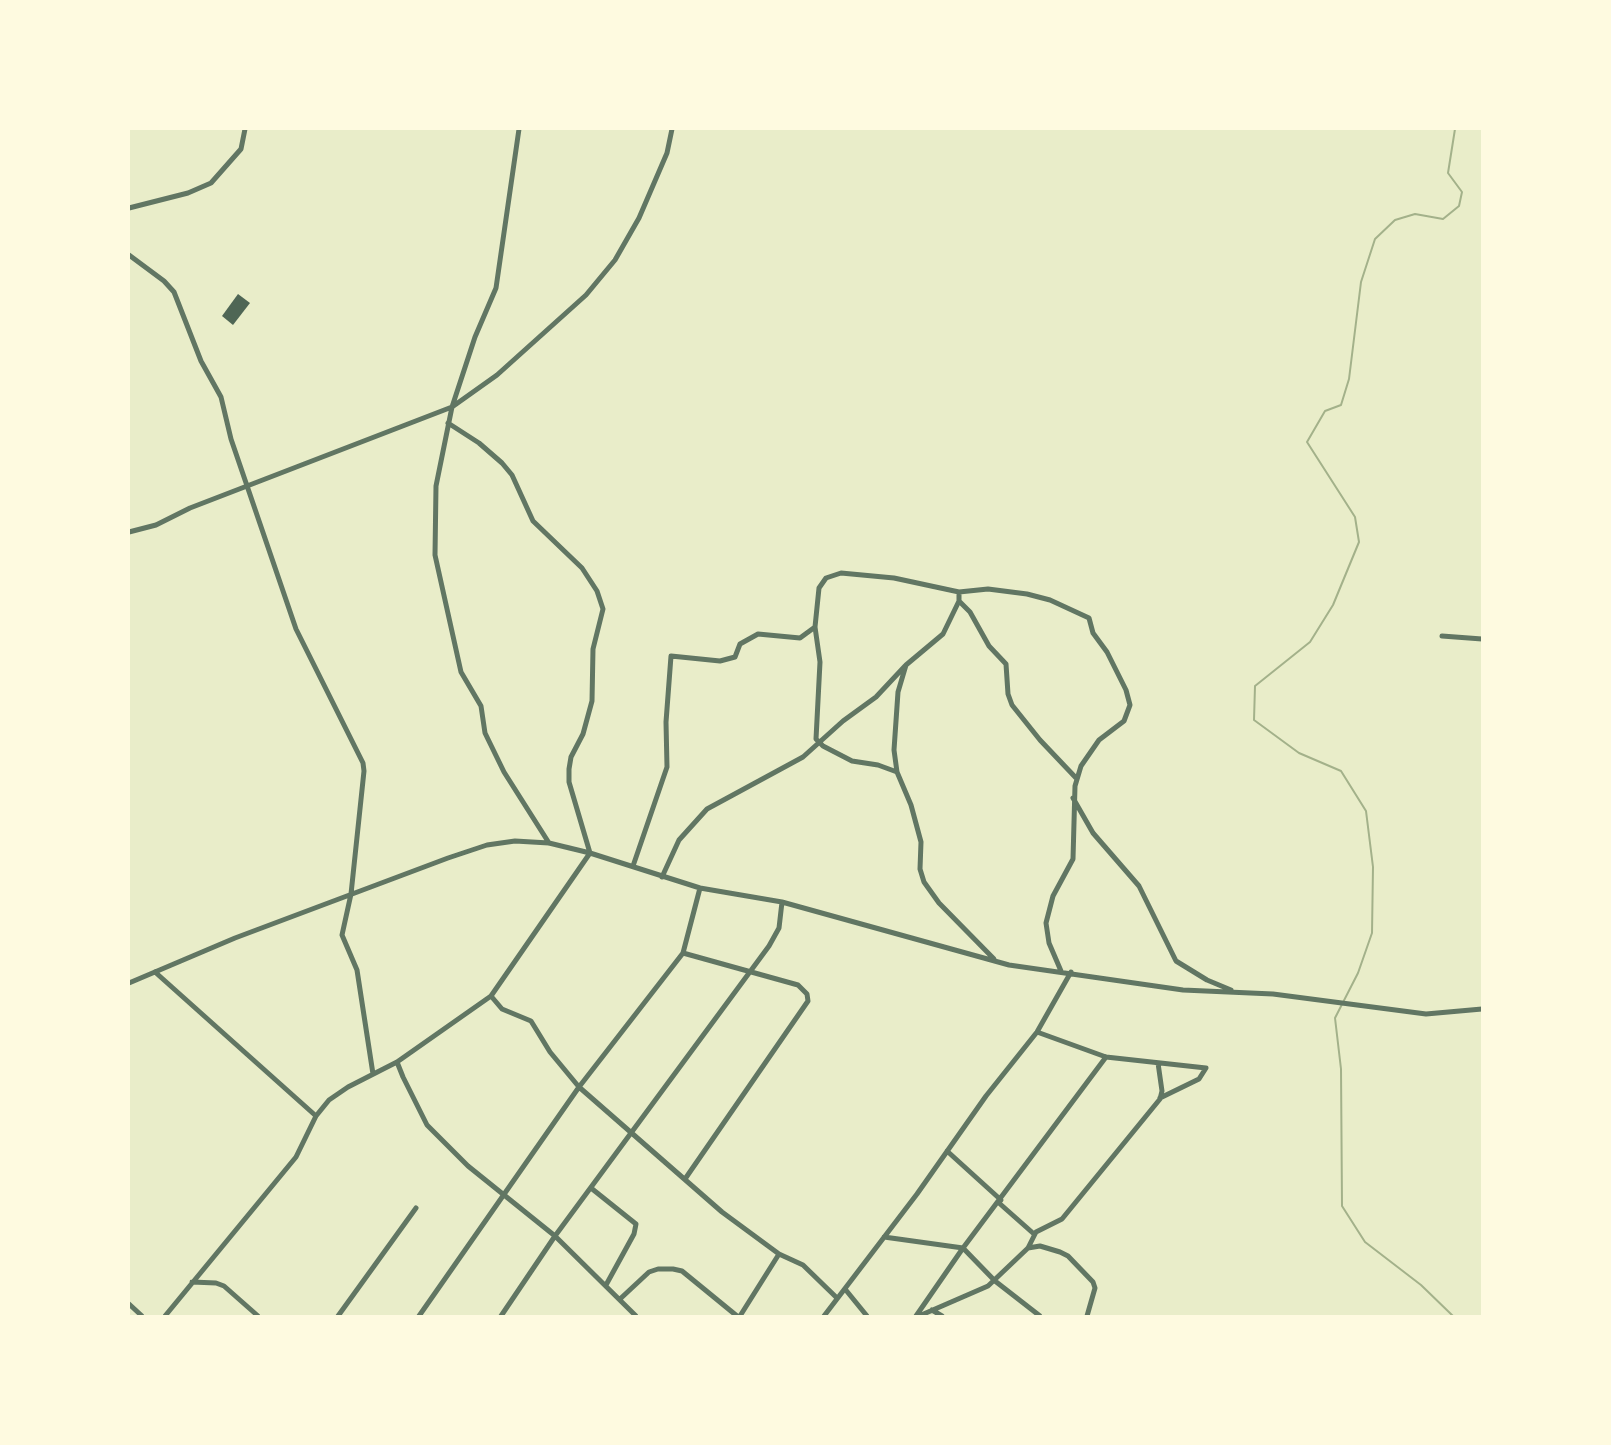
<!DOCTYPE html>
<html>
<head>
<meta charset="utf-8">
<style>
	body { margin:0 }
	#map { position:relative; width:1611px; height:1445px; overflow:hidden; background:#e9edc9; font-family:"Nunito Sans",sans-serif }
	canvas { display:block }
	.frame { position:absolute; inset:0; border:130px solid #fefae0; pointer-events:none }
</style>
</head>
<body>
<div id="map">
<canvas width="1611" height="1445"></canvas>
<div class="frame"></div>
</div>
<script>
const ctx = document.querySelector('canvas').getContext('2d');
ctx.lineJoin = 'round';
const shape = rows => new Path2D(rows.map(r => 'M' + r).join(''));
function strokePath(path, color, width, dash) { ctx.strokeStyle = color; ctx.lineWidth = width; ctx.lineCap = dash ? 'butt' : 'round'; ctx.setLineDash(dash || []); ctx.stroke(path); }
function paint(path, color) { ctx.fillStyle = color; ctx.fill(path, 'evenodd'); }
const stream = shape([
	[1453,1316,1421,1285,1365,1242,1342,1206,1341,1069,1335,1018,1358,973,1372,933,1373,867,1366,811,1341,771,1299,753,1254,720,1255,686,1310,642,1333,605,1359,542,1355,517,1307,442,1325,411,1341,405,1349,379,1361,282,1375,239,1395,220,1415,214,1443,219,1459,206,1462,192,1448,173,1455,129]
]);
const building = shape([
	[238,294,250,303,233,325,222,316]
]);
const minor = shape([
	[519,129,496,288,475,337,452,407,436,486,435,555,461,672,481,706,485,733,504,772,549,843],
	[129,208,188,193,211,183,241,149,245,129],
	[129,255,164,281,174,292,201,361,221,397,231,439,296,629,363,763,364,771,351,894,342,935,357,970,373,1074],
	[448,423,479,443,502,463,512,475,533,521,582,568,597,591,603,609,593,649,592,701,583,734,571,757,569,769,569,782,590,853,491,996,502,1009,531,1021,550,1052,579,1087,722,1212,779,1254,803,1265,837,1298],
	[129,532,156,525,190,508,452,407,497,375,586,295,615,260,639,218,667,153,672,129],
	[959,592,959,601,943,634,906,665,898,692,894,750,897,772,911,805,921,842,920,869,924,882,939,903,994,959],
	[959,601,970,612,989,646,1006,664,1008,694,1012,705,1040,740,1077,779],
	[1442,636,1482,639],
	[897,772,878,765,852,761,823,746,816,739,820,662,815,627,819,588,826,578,841,573,894,578,959,592,988,589,1027,594,1050,600,1089,618,1093,633,1107,652,1126,690,1130,705,1124,721,1099,740,1081,766,1075,786,1073,859,1053,896,1046,923,1049,943,1061,971],
	[1073,798,1093,833,1139,886,1176,961,1207,980,1231,990],
	[633,866,667,767,666,722,671,656,720,661,735,657,740,644,758,634,800,638,815,627],
	[662,877,679,840,707,809,803,757,843,721,876,697,905,666],
	[683,953,798,985,807,994,808,1001,685,1179],
	[155,972,316,1116],
	[129,983,235,938,448,858,487,845,515,841,549,843,590,853,700,888,782,902,1009,965,1183,990,1273,994,1426,1014,1482,1009],
	[491,996,397,1062,403,1077,427,1125,468,1166,555,1236,636,1316],
	[1037,1032,1106,1057,1206,1068,1199,1079,1160,1098],
	[947,1151,1001,1200],
	[591,1188,636,1224,634,1234,606,1285],
	[999,1203,1034,1234],
	[884,1237,963,1248,995,1281,1040,1316],
	[1028,1248,1040,1246,1060,1252,1068,1256,1093,1282,1095,1288,1087,1316],
	[192,1282,216,1283,224,1286,258,1316],
	[845,1289,867,1316],
	[620,1299,649,1272,658,1269,673,1269,682,1271,737,1316],
	[129,1304,142,1316],
	[932,1310,942,1316],
	[165,1316,296,1157,316,1116,329,1100,348,1087,397,1062],
	[338,1316,416,1208],
	[419,1316,579,1087,683,953,700,888],
	[501,1316,555,1236,769,946,779,928,782,902],
	[740,1316,779,1254],
	[824,1316,917,1194,986,1096,1037,1032,1071,972],
	[916,1316,963,1248,1106,1057],
	[919,1316,988,1286,1028,1248,1036,1232,1062,1219,1160,1099,1162,1091,1158,1063]
]);
strokePath(stream, '#a3b18a', 2);
paint(building, '#4f6655');
strokePath(minor, '#617663', 5);
</script>
</body>
</html>
